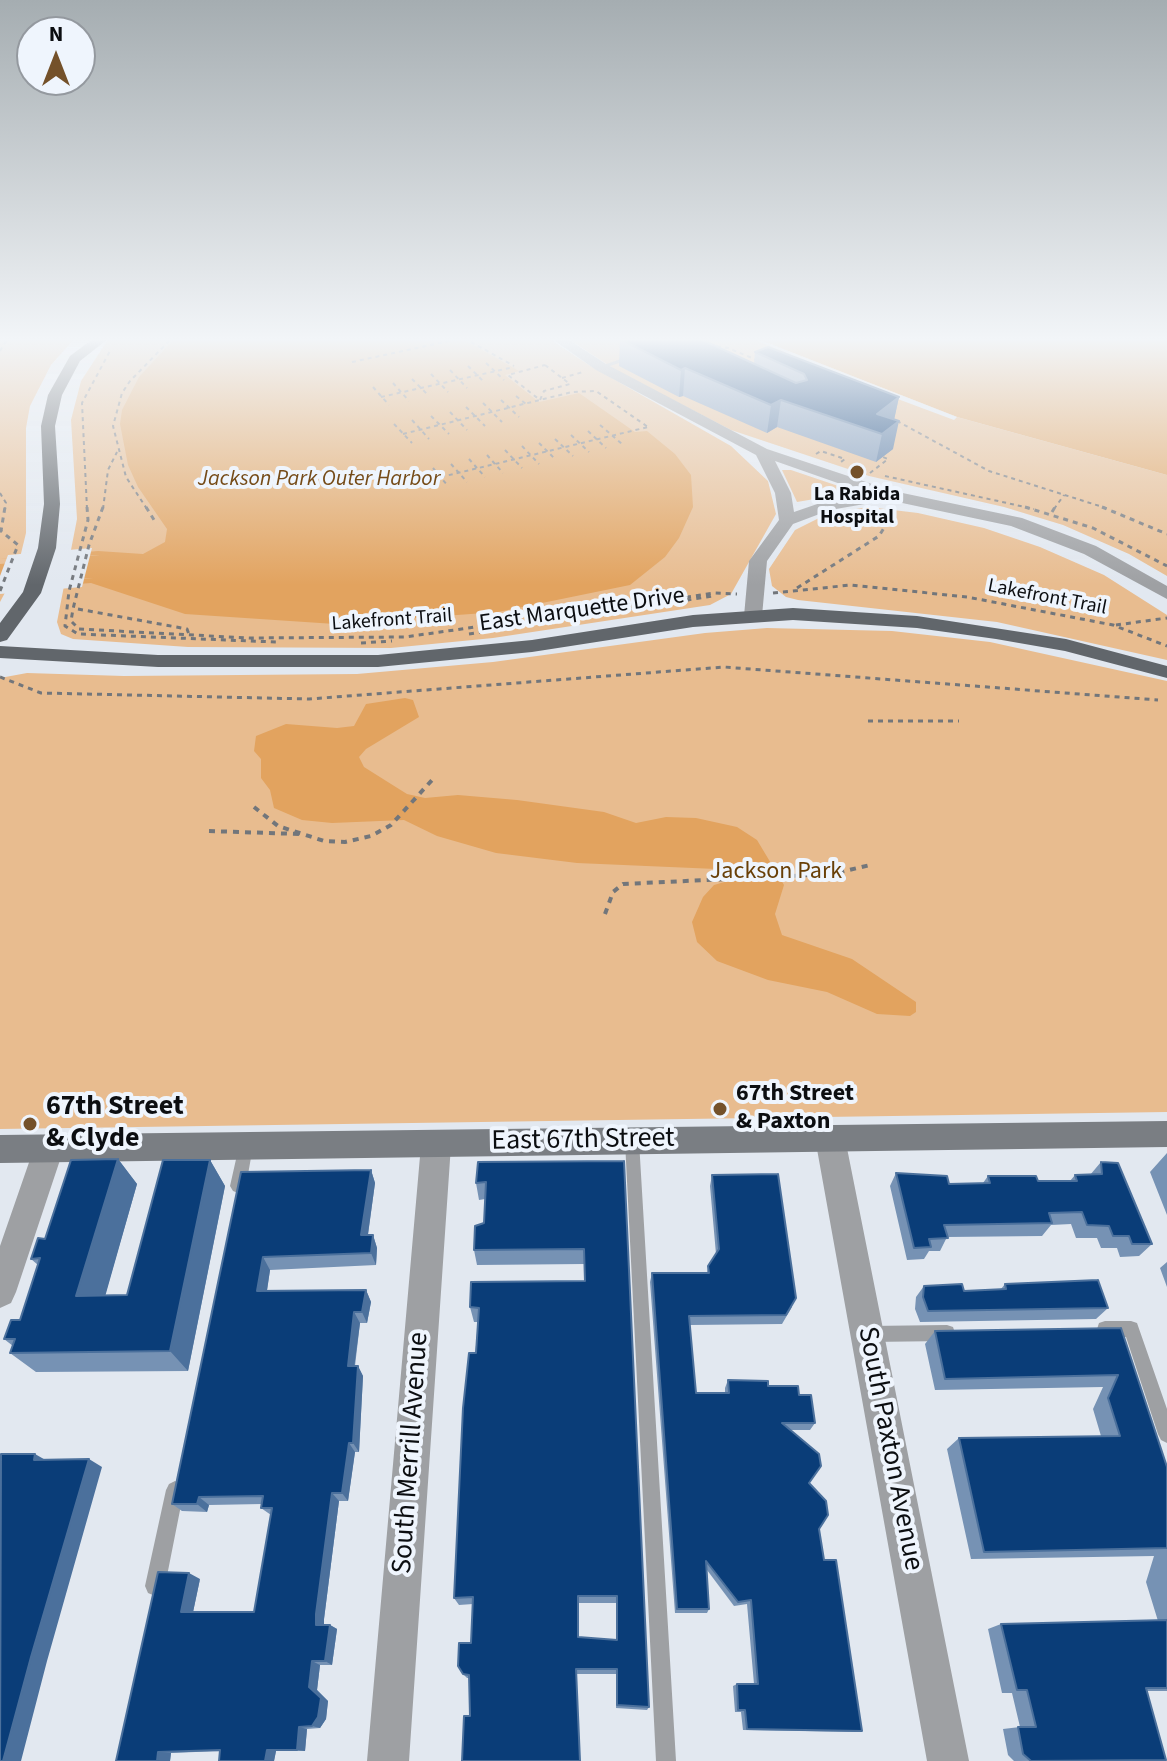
<!DOCTYPE html>
<html>
<head>
<meta charset="utf-8">
<style>
	body { margin:0 }
	#map { position:relative; width:1167px; height:1761px; overflow:hidden; background:#e2e8f0; font-family:"Source Sans 3",sans-serif }
	canvas { display:block }
	.north { position:absolute; left:16px; top:16px; width:80px; height:80px; box-sizing:border-box; background:#eff5fd; border:2px solid #94999f; border-radius:50%; rotate:0deg; font-size:22px; font-weight:700; line-height:32px; text-align:center; color:#0c0e11 }
	.north::after { content:''; display:block; margin:auto; width:28px; height:36px; background:#74512a; clip-path:polygon(50% 0,100% 100%,50% 72%,0 100%) }
</style>
</head>
<body>
<div id="map">
<canvas width="1167" height="1761"></canvas>
<div class="north">N</div>
</div>
<script>
const ctx = document.querySelector('canvas').getContext('2d');
ctx.lineJoin = 'round';
function paint(path, color) { ctx.fillStyle = color; ctx.fill(path, 'evenodd'); }
const shape = rows => new Path2D(rows.map(r => 'M' + r).join(''));
function strokePath(path, color, width, dash) { ctx.strokeStyle = color; ctx.lineWidth = width; ctx.lineCap = dash ? 'butt' : 'round'; ctx.setLineDash(dash || []); ctx.stroke(path); }
function drawText(font, color, halo, rows, align = 'center') {
  ctx.font = font + ' "Source Sans 3",sans-serif'; ctx.lineWidth = 8; ctx.setLineDash([]); ctx.textBaseline = 'middle'; ctx.strokeStyle = halo; ctx.fillStyle = color; for (const [text, x, y, turn = 0] of rows) {
    ctx.save(); ctx.translate(x, y); ctx.rotate((+turn || 0) * Math.PI / 180); ctx.textAlign = isNaN(turn) ? turn : align; if (halo) ctx.strokeText(text, 0, 0); ctx.fillText(text, 0, 0); ctx.restore();
  }
}
const green = shape([
	[0,338,75,338,51,365,30,406,26,428,26,533,17,570,0,602],
	[109,338,548,338,589,365,731,446,768,481,776,514,731,594,710,605,493,638,391,648,188,647,73,639,61,634,57,622,77,519,71,420,81,381],
	[567,338,755,338,957,417,1167,475,1167,576,1129,554,1063,525,1004,507,869,476,731,430,617,371],
	[782,470,791,470,856,492,797,502],
	[868,507,918,513,984,528,1040,547,1104,575,1167,615,1167,660,997,622,798,600,786,597,772,586,769,569,795,530,827,514],
	[767,628,892,631,990,642,1167,681,1167,1112,0,1129,0,678,27,673,124,676,357,674,493,662,705,633]
]);
const water = shape([
	[175,338,461,338,519,371,505,375,539,402,579,393,635,432,647,431,675,454,691,475,693,507,679,538,665,557,630,585,498,612,335,624,185,614,91,583,0,590,0,587,93,578,0,582,0,564,100,555,0,559,98,551,143,554,165,542,167,529,138,487,128,465,120,424,122,410,139,377],
	[755,338,1167,338,1167,475,957,417],
	[405,698,413,700,419,717,366,749,359,757,364,767,391,784,407,794,425,798,458,795,517,800,604,812,636,823,666,817,696,818,737,827,757,840,784,885,775,914,782,935,852,959,916,1002,916,1012,910,1016,877,1014,827,992,768,980,717,961,697,942,692,922,703,897,714,885,735,879,732,873,716,869,577,863,496,853,437,836,404,820,332,823,302,820,274,808,270,790,261,778,261,759,254,751,256,736,286,724,337,728,354,726,366,704]
]);
const pier = shape([
	[751,338,755,338,957,417,954,420,879,392],
	[92,548,82,587,0,594,0,576,8,555]
]);
const pathFar2 = shape([
	[464,338,514,366],
	[709,345,728,348,757,360],
	[0,351,8,338],
	[352,362,463,338],
	[486,363,504,380],
	[545,365,570,384,544,391,540,400,508,375,545,365],
	[468,366,485,383],
	[450,370,467,388],
	[431,374,448,392],
	[562,378,583,372],
	[412,379,429,396],
	[393,383,409,401],
	[373,387,389,405],
	[516,396,526,404],
	[381,397,514,367],
	[501,400,519,417],
	[483,403,502,422],
	[466,407,485,426],
	[450,412,467,430],
	[431,416,449,434],
	[412,420,429,439],
	[897,421,989,471,1109,509],
	[394,424,412,443],
	[600,425,622,444],
	[588,431,606,448],
	[403,434,572,392,596,391,648,427],
	[571,435,589,452],
	[555,439,573,456],
	[539,443,556,460],
	[522,446,539,464],
	[505,450,522,468],
	[816,454,821,451,845,459,841,462],
	[487,455,503,473],
	[469,459,485,477],
	[451,464,467,482],
	[433,468,448,486],
	[870,473,888,459,883,457],
	[885,476,1034,509],
	[441,477,648,427],
	[0,493,6,503,5,509],
	[87,509,82,403,110,351],
	[103,509,108,470,117,452],
	[147,509,126,477,113,426,122,393,130,381,172,338],
	[1054,509,1064,495]
]);
const pathFar1 = shape([
	[87,507,88,520,69,591,65,626,78,634,276,642],
	[103,507,89,545,73,609,71,621,79,629,249,638,405,637,715,593,737,594],
	[146,507,156,523],
	[1025,507,1093,528,1167,566],
	[1102,507,1167,534],
	[1052,512,1055,507],
	[797,588,879,536,884,528,878,512],
	[0,591,18,545,1,531,5,507],
	[773,593,851,585,967,597,1113,625,1167,646],
	[78,609,187,629,190,637],
	[1116,625,1167,618],
	[469,634,713,596],
	[361,643,392,641],
	[0,677,41,693,309,699,724,667,1158,700],
	[868,721,959,721]
]);
const path = shape([
	[254,807,278,826,324,841,345,842,371,836,391,825,433,779],
	[209,831,299,834],
	[605,914,613,892,623,884,832,874,870,865]
]);
const lane = shape([
	[489,338,496,338,492,341,489,338],
	[632,355,635,357,634,358,601,369,598,367,632,355],
	[632,1134,637,1136,639,1141,676,1761,656,1761,625,1141,627,1136,632,1134],
	[246,1139,251,1141,253,1146,246,1186,243,1191,238,1193,233,1191,230,1186,239,1146,241,1141,246,1139],
	[1105,1321,1131,1321,1137,1323,1167,1409,1167,1443,1161,1440,1158,1434,1126,1337,1105,1337,1099,1335,1097,1329,1099,1323,1105,1321],
	[947,1325,953,1327,955,1333,953,1339,947,1341,869,1342,863,1340,861,1334,863,1328,869,1326,947,1325],
	[175,1481,181,1484,184,1490,165,1586,162,1593,155,1596,148,1593,145,1586,166,1490,169,1484,175,1481]
]);
const street = shape([
	[551,338,566,338,606,364,767,449,893,491,1022,518,1096,546,1167,586,1167,599,1084,554,1011,526,888,500,830,510,793,524,767,561,762,616,753,622,746,620,744,616,749,561,779,520,775,493,756,455,596,370,551,338],
	[775,461,869,494,826,501,794,512,791,493,775,461],
	[830,1125,840,1129,845,1138,969,1761,927,1761,815,1138,820,1129,830,1125],
	[436,1132,446,1135,451,1145,409,1761,367,1761,421,1145,426,1135,436,1132],
	[49,1134,59,1138,64,1148,16,1292,11,1303,0,1308,0,1246,34,1148,39,1138,49,1134]
]);
const secondary = shape([
	[1167,1121,1167,1147,0,1163,0,1135,1167,1121]
]);
const primary = shape([
	[94,338,109,338,80,361,62,395,55,426,60,504,56,548,41,593,7,640,0,642,0,623,23,592,38,548,44,504,41,426,48,395,70,356,94,338],
	[793,608,917,616,1066,639,1167,666,1167,678,1065,651,996,639,917,628,793,620,693,627,532,652,378,667,158,667,0,658,0,646,158,655,378,655,532,640,693,615,793,608]
]);
const wall = shape([
	[620,339,754,364,755,352,899,397,894,419,893,449,876,462,777,427,767,433,683,396,679,397,619,366],
	[1167,1153,1167,1215,1150,1172],
	[118,1159,137,1184,105,1295,127,1295,210,1160,225,1186,188,1371,36,1372,10,1353,13,1346,4,1339,20,1320,38,1265,31,1259,45,1239],
	[624,1161,649,1707,647,1710,616,1708,616,1674,576,1674,470,1716,470,1678,467,1678,463,1674,471,1643,473,1604,459,1605,454,1598,478,1322,474,1322,470,1307,584,1281,584,1264,477,1265,474,1250,484,1223,485,1199,479,1200,476,1183],
	[578,1603,616,1603,616,1640,578,1637],
	[1101,1162,1152,1244,1139,1256,1120,1257,1117,1248,1101,1248,1097,1238,1076,1238,1071,1224,1051,1225,1042,1236,947,1237,940,1251,929,1251,924,1259,907,1260,890,1186,896,1173,949,1184,983,1183,988,1176,1038,1181,1070,1181,1075,1175,1090,1175],
	[371,1170,375,1183,368,1235,373,1235,377,1248,376,1265,270,1270,267,1291,366,1290,371,1302,367,1323,360,1323,355,1366,358,1366,363,1376,359,1452,355,1452,348,1501,339,1501,324,1619,324,1625,330,1625,337,1629,332,1665,320,1665,317,1690,328,1701,326,1719,320,1728,307,1729,305,1751,276,1751,274,1761,219,1761,220,1751,171,1753,170,1761,116,1761,200,1579,193,1612,254,1612,271,1515,261,1508,262,1504,209,1505,207,1512,182,1511,172,1504,241,1172],
	[712,1175,792,1307,782,1324,690,1325,696,1393,725,1393,725,1388,728,1380,768,1386,799,1395,815,1423,810,1430,791,1430,809,1483,819,1529,824,1560,862,1731,855,1732,743,1730,741,1712,735,1712,733,1686,737,1684,754,1684,747,1604,734,1606,707,1570,709,1609,707,1613,675,1613,650,1282,652,1273,707,1273,708,1266,716,1254,710,1186],
	[1167,1262,1167,1287,1160,1268],
	[1005,1284,1108,1308,1096,1319,920,1322,915,1309,916,1297,924,1286,964,1291,1001,1289],
	[1121,1328,1167,1467,1167,1691,1147,1691,1166,1760,1014,1761,1008,1755,1003,1729,1020,1727,1012,1693,1002,1693,988,1629,1001,1624,1158,1621,1146,1582,1154,1556,971,1559,947,1449,959,1438,1101,1436,1093,1409,1103,1387,935,1390,925,1344,935,1331]
]);
const shadedWall = shape([
	[685,368,683,396,679,397,681,370],
	[899,397,893,425,877,414],
	[781,400,777,427,767,433,771,405],
	[899,421,893,449,876,462,882,434],
	[118,1159,137,1184,99,1318,76,1296],
	[210,1160,225,1186,188,1371,170,1351],
	[371,1170,375,1183,366,1248,361,1235],
	[373,1235,377,1248,376,1265,371,1253],
	[263,1257,270,1270,265,1303,257,1291],
	[366,1290,371,1302,367,1323,362,1312],
	[354,1312,360,1323,353,1376,348,1366],
	[358,1366,363,1376,359,1452,353,1443],
	[349,1443,355,1452,348,1501,342,1493],
	[35,1454,49,1462,34,1460],
	[89,1459,102,1467,47,1661,21,1761,3,1761,31,1657],
	[332,1493,339,1501,324,1619,324,1629,316,1625,316,1614],
	[199,1497,209,1505,207,1512,197,1504],
	[189,1573,200,1579,192,1617,181,1612],
	[330,1625,337,1629,332,1665,325,1661],
	[312,1661,320,1665,317,1690,328,1701,326,1719,320,1728,312,1726,309,1687],
	[299,1727,307,1729,305,1751,297,1750],
	[267,1750,276,1751,274,1761,265,1761],
	[158,1752,171,1753,170,1761,157,1761]
]);
const building = shape([
	[624,338,698,338,796,383,807,380,804,374,755,352,768,347,899,397,877,414,899,421,882,434,781,400,771,405,685,368,681,370,620,339,624,338],
	[118,1159,76,1296,127,1295,163,1160,210,1160,170,1351,10,1353,15,1339,4,1339,11,1320,20,1320,40,1258,31,1259,38,1238,45,1239,71,1160,118,1159],
	[624,1161,649,1707,617,1705,617,1669,576,1669,580,1761,462,1761,464,1716,470,1716,469,1675,463,1674,458,1666,459,1643,471,1643,473,1597,454,1598,463,1408,469,1353,476,1353,479,1308,470,1307,471,1282,585,1281,584,1249,474,1250,475,1226,484,1223,486,1182,476,1183,478,1162,624,1161],
	[578,1596,617,1596,617,1640,578,1637,578,1596],
	[1101,1162,1118,1163,1152,1244,1132,1244,1129,1236,1113,1236,1109,1226,1087,1225,1082,1212,1049,1213,1052,1223,944,1225,948,1238,929,1239,931,1247,914,1248,896,1173,947,1176,949,1184,990,1183,988,1176,1036,1176,1038,1181,1077,1181,1075,1175,1102,1174,1101,1162],
	[371,1170,361,1235,373,1235,371,1253,263,1257,257,1291,366,1290,362,1312,354,1312,348,1366,358,1366,353,1443,349,1443,342,1493,332,1493,316,1614,316,1625,330,1625,325,1661,312,1661,309,1687,321,1698,318,1717,312,1726,299,1727,297,1750,267,1750,265,1761,219,1761,220,1750,158,1752,157,1761,116,1761,158,1572,189,1573,181,1612,254,1612,272,1508,261,1508,263,1496,199,1497,197,1504,172,1504,241,1172,371,1170],
	[778,1174,796,1298,786,1315,689,1316,696,1393,729,1393,728,1380,768,1381,768,1386,798,1386,799,1395,811,1395,815,1423,782,1423,819,1454,821,1466,809,1483,826,1501,828,1515,819,1529,824,1560,836,1560,862,1731,747,1729,745,1710,738,1710,737,1684,758,1684,751,1600,738,1602,706,1561,709,1609,677,1609,652,1273,709,1273,708,1266,719,1249,712,1175,778,1174],
	[1098,1280,1108,1308,928,1311,923,1297,924,1286,962,1284,964,1291,1006,1289,1005,1284,1098,1280],
	[1121,1328,1167,1467,1167,1548,984,1552,959,1438,1120,1436,1108,1398,1118,1375,945,1379,935,1331,1121,1328],
	[1,1454,35,1454,34,1460,89,1459,31,1657,3,1761,0,1761,1,1454],
	[1167,1620,1167,1688,1146,1688,1166,1760,1031,1761,1023,1754,1018,1727,1036,1727,1027,1690,1017,1690,1001,1624,1167,1620]
]);
const markers = [
	[857,472,8,"#74512a"],
	[720,1109,8,"#74512a"],
	[30,1124,8,"#74512a"]
];
const farPoinames = [
	["La Rabida",857,496],
	["Hospital",857,519]
];
const farStreetnames = [
	["Lakefront Trail",1047,598,11],
	["Lakefront Trail",392,621,-4]
];
const farWaternames = [
	["Jackson Park Outer Harbor",319,480]
];
const streetNames = [
	["East Marquette Drive",582,611,-8]
];
const parkNames = [
	["Jackson Park",776,873]
];
const poiNames = [
	["67th Street",736,1095],
	["& Paxton",736,1123]
];
const nearPoinames = [
	["67th Street",46,1108],
	["& Clyde",46,1140]
];
const nearStreetnames = [
	["East 67th Street",583,1141,-1],
	["South Paxton Avenue",889,1449,79],
	["South Merrill Avenue",412,1453,-86]
];
paint(green, '#e8bc8f');
paint(water, '#e2a35f');
paint(pier, '#e2e8f0');
strokePath(pathFar2, '#72767b', 2, [4, 4]);
strokePath(pathFar1, '#72767b', 3, [5, 5]);
strokePath(path, '#72767b', 4, [6, 6]);
paint(lane, '#9ea0a3');
paint(street, '#9ea0a3');
paint(secondary, '#7a7e83');
paint(primary, '#61666b');
paint(wall, '#7692b4');
paint(shadedWall, '#4b709c');
paint(building, '#0a3d78');
strokePath(building, '#4b709c', 2);
const sky = ctx.createLinearGradient(0, 0, 0, 585);
sky.addColorStop(0, '#a5adb1');
sky.addColorStop(0.58, '#f2f5f8');
sky.addColorStop(1, '#f2f5f800');
ctx.fillStyle = sky;
ctx.fillRect(0, 0, 1167, 585);
for (const [x, y, r, color] of markers) { const dot = new Path2D(); dot.arc(x, y, r, 0, 2 * Math.PI); ctx.fillStyle = color; ctx.fill(dot); strokePath(dot, '#eff5fd', 3); }
drawText('bold 20px', '#0c0e11', '#eff5fd', farPoinames);
drawText('20px', '#0c0e11', '#eff5fd', farStreetnames);
drawText('italic 22px', '#754b18', '#eff5fd', farWaternames);
drawText('24px', '#0c0e11', '#eff5fd', streetNames);
drawText('24px', '#694008', '#eff5fd', parkNames);
drawText('bold 24px', '#0c0e11', '#eff5fd', poiNames, 'left');
drawText('bold 28px', '#0c0e11', '#eff5fd', nearPoinames, 'left');
drawText('28px', '#0c0e11', '#eff5fd', nearStreetnames);
</script>
</body>
</html>
